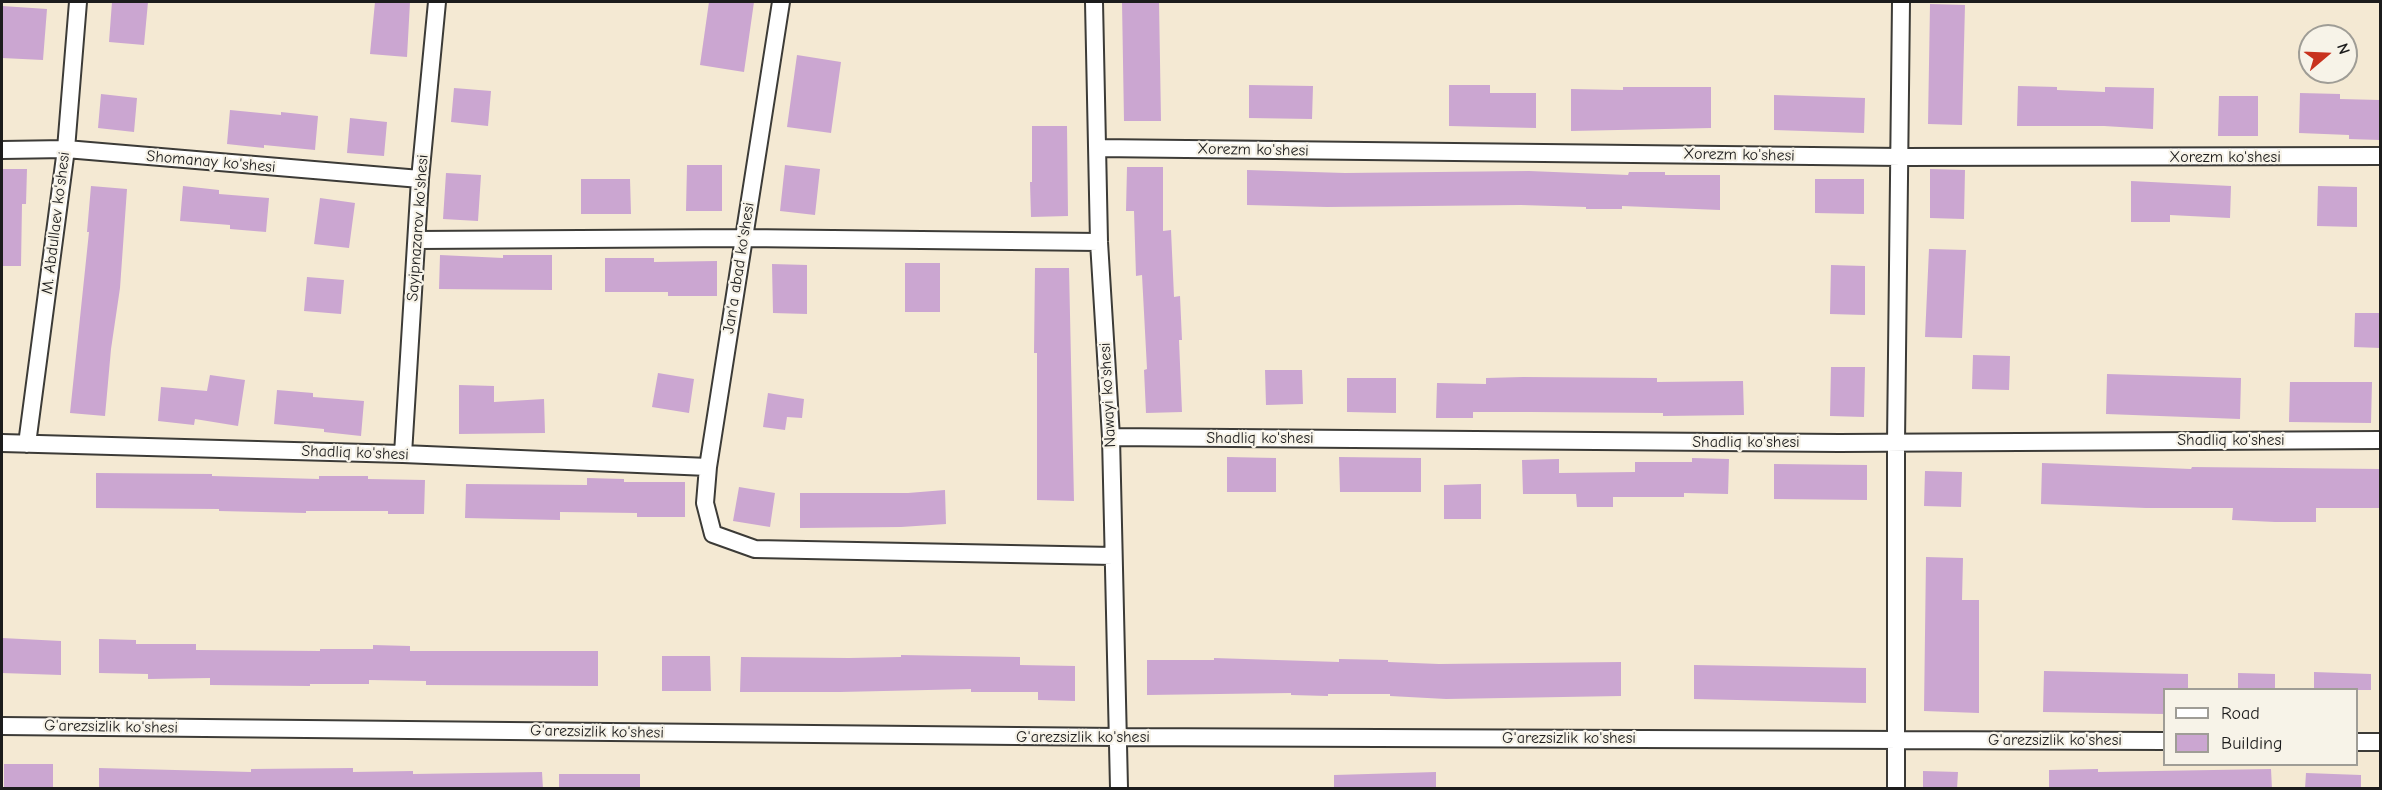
<!DOCTYPE html>
<html>
<head>
<meta charset="utf-8">
<style>
	body { margin:0 }
	#map { position:relative; width:2382px; height:790px; overflow:hidden; background:#f4e9d3; font-family:"Comic Neue",sans-serif }
	canvas { display:block }
	.frame { position:absolute; inset:0; border:3px solid #1c1c1c; pointer-events:none }
	.legend { position:absolute; left:2163px; top:688px; width:195px; height:78px; box-sizing:border-box; background:#f7f3e8; border:2px solid #9f9d96; margin:0; padding:8px 10px; list-style:none; font-size:18px; color:#1c1c1c }
	.legend li { display:flex; align-items:center; gap:12px; height:30px }
	.legend b { width:30px; border:2px solid #9f9d96 }
	.north { position:absolute; left:2298px; top:24px; width:60px; height:60px; box-sizing:border-box; background:#f7f3e8; border:2px solid #9f9d96; border-radius:50%; rotate:71deg; font-size:16px; font-weight:700; line-height:24px; text-align:center; color:#1c1c1c }
	.north::after { content:''; display:block; margin:auto; width:21px; height:27px; background:#c8321e; clip-path:polygon(50% 0,100% 100%,50% 72%,0 100%) }
</style>
</head>
<body>
<div id="map">
<canvas width="2382" height="790"></canvas>
<div class="frame"></div>
<ul class="legend">
<li><b style="height:8px;background:#fff"></b>Road</li>
<li><b style="height:16px;background:#cba6d1"></b>Building</li>
</ul>
<div class="north">N</div>
</div>
<script>
const ctx = document.querySelector('canvas').getContext('2d');
ctx.lineJoin = 'round';
function paint(path, color) { ctx.fillStyle = color; ctx.fill(path, 'evenodd'); }
const shape = rows => new Path2D(rows.map(r => 'M' + r).join(''));
function strokePath(path, color, width, dash) { ctx.strokeStyle = color; ctx.lineWidth = width; ctx.lineCap = dash ? 'butt' : 'round'; ctx.setLineDash(dash || []); ctx.stroke(path); }
function drawText(font, color, halo, rows, align = 'center') {
  ctx.font = font + ' "Comic Neue",sans-serif'; ctx.lineWidth = 4.5; ctx.setLineDash([]); ctx.textBaseline = 'middle'; ctx.strokeStyle = halo; ctx.fillStyle = color; for (const [text, x, y, turn = 0] of rows) {
    ctx.save(); ctx.translate(x, y); ctx.rotate((+turn || 0) * Math.PI / 180); ctx.textAlign = isNaN(turn) ? turn : align; if (halo) ctx.strokeText(text, 0, 0); ctx.fillText(text, 0, 0); ctx.restore();
  }
}
const building = shape([
	[112,2,148,2,144,45,109,42],
	[375,2,410,2,407,57,370,54],
	[709,2,754,2,744,72,700,65],
	[1122,2,1159,2,1161,121,1124,121],
	[1930,4,1965,5,1962,125,1928,124],
	[2,6,47,9,43,60,2,58],
	[797,55,841,62,831,133,787,127],
	[1249,85,1313,86,1312,119,1249,118],
	[1449,85,1490,85,1490,93,1536,93,1536,128,1449,126],
	[2018,86,2057,87,2057,90,2105,92,2105,87,2154,88,2153,129,2104,126,2017,126],
	[1623,87,1711,87,1711,128,1571,131,1571,89,1623,90],
	[454,88,491,91,488,126,451,122],
	[2300,93,2340,94,2340,99,2380,100,2380,140,2349,139,2349,135,2299,133],
	[101,94,137,98,134,132,98,128],
	[1774,95,1865,98,1864,133,1774,130],
	[2219,96,2258,96,2258,136,2218,136],
	[230,110,281,115,281,112,318,116,315,150,264,145,264,148,227,144],
	[350,118,387,122,384,156,347,153],
	[1032,126,1067,126,1068,216,1031,217,1030,182,1032,182],
	[687,165,722,165,722,211,686,211],
	[785,165,820,169,815,215,780,211],
	[1127,167,1163,167,1163,231,1171,230,1174,297,1180,296,1182,340,1179,340,1182,412,1146,413,1144,370,1147,369,1142,275,1136,276,1134,211,1126,211],
	[2,169,27,169,26,204,22,204,21,266,2,266],
	[1930,169,1965,170,1964,219,1930,218],
	[1247,170,1345,173,1529,171,1628,175,1629,172,1665,172,1665,175,1720,175,1720,210,1622,206,1622,209,1586,209,1586,207,1521,205,1327,207,1247,205],
	[446,173,481,175,478,221,443,219],
	[581,179,630,179,631,214,581,214],
	[1815,179,1864,179,1864,214,1815,213],
	[2131,181,2231,186,2230,218,2170,215,2170,222,2131,222],
	[91,186,127,189,120,288,111,349,105,416,70,413,89,232,87,232],
	[183,186,219,190,219,194,269,198,266,232,230,229,230,225,180,221],
	[2318,186,2357,187,2357,227,2317,226],
	[320,198,355,203,349,248,314,244],
	[1929,249,1966,250,1962,338,1925,337],
	[440,255,503,258,503,255,552,255,552,290,439,289],
	[605,258,654,258,654,262,717,261,717,296,668,296,668,292,605,292],
	[905,263,940,263,940,312,905,312],
	[772,264,807,265,807,314,773,313],
	[1831,265,1865,266,1865,315,1830,314],
	[1035,268,1069,268,1074,501,1037,500,1037,353,1034,353],
	[307,277,344,280,341,314,304,311],
	[2355,313,2380,313,2380,348,2354,347],
	[1973,355,2010,356,2009,390,1972,389],
	[1831,367,1865,367,1864,417,1830,416],
	[1265,370,1302,370,1303,404,1266,405],
	[658,373,694,379,689,413,652,407],
	[2107,374,2241,378,2240,419,2106,414],
	[210,375,245,380,238,426,195,419,194,425,158,421,161,387,207,391],
	[1523,377,1657,378,1657,382,1743,381,1744,415,1663,416,1663,413,1531,412,1473,412,1473,418,1436,418,1437,383,1486,384,1486,378],
	[1347,378,1396,378,1396,413,1347,412],
	[2290,382,2372,382,2371,423,2289,422],
	[459,385,494,386,494,402,544,399,545,433,459,434],
	[277,390,313,393,313,397,364,401,361,436,324,432,324,429,274,424],
	[768,393,804,399,802,418,787,417,785,430,763,427],
	[1227,457,1276,458,1276,492,1227,492],
	[1339,457,1421,458,1421,492,1340,492],
	[1692,458,1729,459,1728,494,1684,493,1684,497,1613,497,1613,507,1577,507,1576,494,1523,494,1522,460,1559,459,1559,473,1635,472,1635,462,1692,462],
	[2042,463,2191,469,2192,467,2380,469,2380,508,2316,508,2316,522,2275,522,2232,520,2233,508,2146,508,2041,504],
	[1774,464,1867,465,1867,500,1774,499],
	[1925,471,1962,472,1961,507,1924,506],
	[96,473,212,474,212,476,319,479,319,476,368,476,368,479,425,480,424,514,388,514,388,511,306,511,306,513,219,511,219,509,96,508],
	[587,478,624,479,624,482,685,482,685,517,637,517,637,513,560,512,560,520,465,518,466,484,587,485],
	[1481,484,1481,519,1444,519,1444,485],
	[739,487,775,493,770,527,733,521],
	[945,490,946,524,901,527,800,528,800,493,908,493],
	[1926,557,1963,558,1962,600,1979,600,1979,713,1924,711],
	[2,638,61,641,61,675,2,673],
	[99,639,136,640,136,644,196,644,196,650,320,651,320,649,373,649,373,645,410,646,410,651,598,651,598,686,426,685,426,681,369,680,369,684,310,684,310,686,210,685,210,678,148,679,148,674,99,673],
	[901,655,1020,657,1020,665,1075,666,1075,701,1038,700,1038,692,971,692,971,689,840,692,740,692,741,657,849,658,901,657],
	[662,656,710,656,711,691,662,691],
	[1214,658,1339,662,1339,659,1388,660,1388,662,1439,664,1621,662,1621,696,1446,699,1390,696,1390,694,1328,694,1328,696,1291,695,1291,693,1147,695,1147,660,1214,660],
	[1694,665,1866,668,1866,703,1694,699],
	[2044,671,2188,674,2188,690,2164,690,2164,714,2043,712],
	[2314,672,2371,674,2371,690,2314,690],
	[2238,673,2275,674,2275,690,2238,690],
	[4,764,53,764,53,789,4,789],
	[99,768,251,772,251,769,353,768,353,772,413,771,413,774,542,772,543,789,99,789],
	[2098,769,2098,772,2271,769,2272,789,2049,789,2049,770],
	[1923,771,1958,772,1957,789,1923,789],
	[1436,772,1436,789,1334,789,1334,775],
	[2306,773,2361,775,2361,789,2305,789],
	[559,774,640,774,640,789,559,789]
]);
const minor = shape([
	[781,2,708,467,705,503,713,534,755,549,1113,556],
	[1094,2,1099,242,1111,437,1119,788],
	[1097,148,1901,157,2380,156],
	[2,150,66,149,420,179],
	[417,240,744,238,1099,242],
	[1111,437,1839,443,2380,440],
	[2,443,403,454,708,467],
	[27,444,66,149,78,2],
	[403,454,420,179,437,2],
	[2,726,1118,737,2164,741],
	[2356,742,2380,742],
	[1896,788,1896,442,1901,2]
]);
const streetNames = [
	["Xorezm ko'shesi",1253,150,1],
	["Xorezm ko'shesi",1739,155,1],
	["Xorezm ko'shesi",2225,157],
	["Shomanay ko'shesi",211,162,5],
	["M. Abdullaev ko'shesi",56,223,-83],
	["Sayipnazarov ko'shesi",418,228,-86],
	["Jan'a abad ko'shesi",739,268,-81],
	["Nawayi ko'shesi",1108,395,-93],
	["Shadliq ko'shesi",1260,438],
	["Shadliq ko'shesi",2231,440],
	["Shadliq ko'shesi",1746,442],
	["Shadliq ko'shesi",355,453,2],
	["G'arezsizlik ko'shesi",111,727,1],
	["G'arezsizlik ko'shesi",597,732,1],
	["G'arezsizlik ko'shesi",1083,737],
	["G'arezsizlik ko'shesi",1569,738],
	["G'arezsizlik ko'shesi",2055,740]
];
paint(building, '#cba6d1');
strokePath(minor, '#3c3b37', 20);
strokePath(minor, '#fff', 16);
drawText('16px', '#1c1c1c', '#f7f3e8', streetNames);
</script>
</body>
</html>
